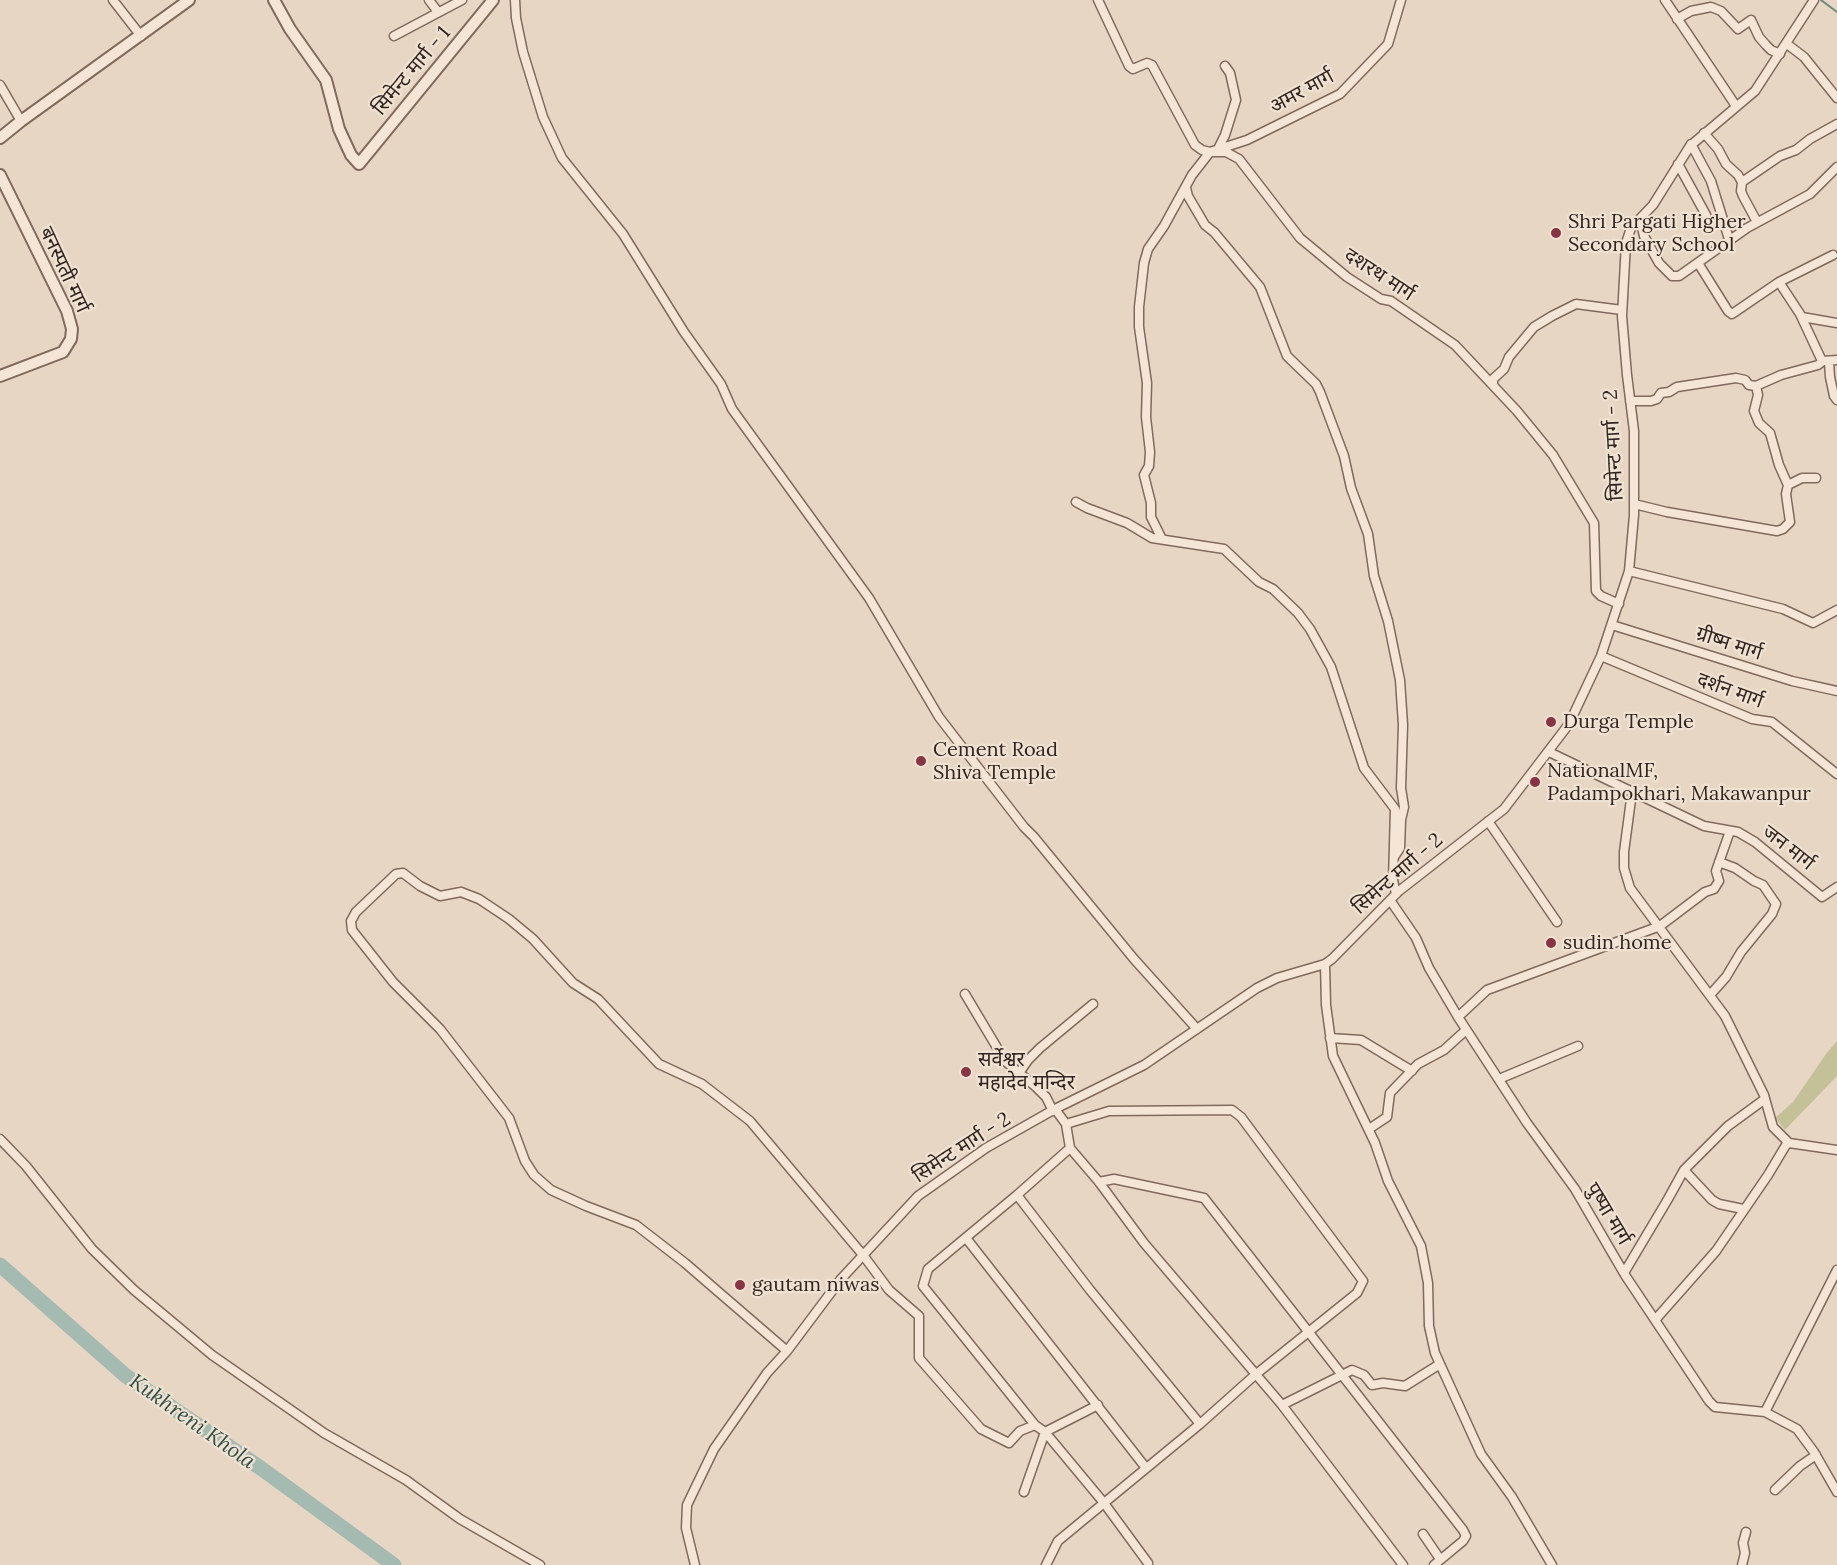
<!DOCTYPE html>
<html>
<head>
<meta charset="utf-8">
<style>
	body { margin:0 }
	canvas { display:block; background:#e8d6c4 }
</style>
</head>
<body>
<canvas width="1837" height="1565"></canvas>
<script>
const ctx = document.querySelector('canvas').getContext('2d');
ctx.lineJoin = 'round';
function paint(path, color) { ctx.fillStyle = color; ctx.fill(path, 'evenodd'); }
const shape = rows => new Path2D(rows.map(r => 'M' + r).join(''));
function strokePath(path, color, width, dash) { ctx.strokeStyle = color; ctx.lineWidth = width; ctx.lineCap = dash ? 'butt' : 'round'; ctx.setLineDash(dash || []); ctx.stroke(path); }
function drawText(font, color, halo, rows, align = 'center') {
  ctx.font = font + ' Lora,"Noto Sans Devanagari",serif'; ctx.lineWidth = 4.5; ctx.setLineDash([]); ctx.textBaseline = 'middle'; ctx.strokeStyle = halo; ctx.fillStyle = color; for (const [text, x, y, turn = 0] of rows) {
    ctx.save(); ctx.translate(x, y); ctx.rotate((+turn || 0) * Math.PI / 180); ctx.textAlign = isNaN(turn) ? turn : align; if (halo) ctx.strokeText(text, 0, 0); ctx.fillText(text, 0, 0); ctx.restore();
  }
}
const green = shape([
	[1837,1041,1837,1076,1785,1130,1775,1118,1793,1102,1826,1054]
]);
const stream = shape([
	[1821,0,1837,12]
]);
const river = shape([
	[0,1265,126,1376,262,1469,394,1565]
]);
const minor = shape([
	[113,0,141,36],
	[429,0,438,12],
	[515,0,516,18,523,52,543,117,562,158,623,234,684,332,721,384,732,409,869,598,939,717,1024,827,1034,837,1134,959,1197,1029],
	[1098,0,1129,66,1133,69,1147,63,1152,65,1195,145,1202,150,1210,152,1226,152,1239,159,1300,238,1347,277,1381,299,1391,301,1455,345,1517,411,1553,455,1594,523,1596,591,1601,596,1619,604],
	[1665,0,1736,106],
	[1677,19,1691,11,1711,7,1721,11,1738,29,1751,20,1759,37,1766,45,1771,50,1780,54],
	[394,36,462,0],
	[1787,44,1804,57,1837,98],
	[0,85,21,121],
	[1704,133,1718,149,1726,164,1738,175,1742,182],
	[1691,144,1711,181,1729,239],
	[1218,149,1225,135,1236,100,1230,73,1225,66],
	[1678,164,1706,215],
	[1186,188,1188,196,1205,225,1215,233],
	[1640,219,1644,236,1659,263,1672,276,1679,276,1747,228,1810,194,1837,167],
	[1757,222,1743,196,1741,191,1742,182,1780,156,1796,150,1810,139,1837,124],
	[1214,232,1260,287,1287,356,1316,384,1320,392,1344,456,1351,488,1368,534,1374,576,1388,621,1400,680,1403,725,1401,788,1404,807,1401,820,1400,848,1394,857],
	[1698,263,1728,311,1732,314,1779,282,1833,255],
	[1779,282,1800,314,1822,361,1837,360],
	[1802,317,1837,323],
	[1829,362,1830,377,1834,396,1837,400],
	[1493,384,1493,379,1504,369,1509,357,1534,327,1552,316,1576,304,1622,310],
	[1756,386,1758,395,1754,411,1759,423,1770,433,1779,465,1788,485],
	[1630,401,1651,401,1657,399,1661,393,1669,392,1677,387,1736,378,1745,380,1749,385,1756,386,1781,375,1818,365,1823,361],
	[1076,502,1087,508,1127,523,1152,538,1224,549,1259,582,1273,589,1298,613,1310,629,1331,667,1364,768,1395,809,1393,880,1396,894],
	[1634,504,1667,512,1777,531,1783,529,1790,522,1786,494,1788,485,1802,478,1816,478],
	[1162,539,1151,517,1151,503,1144,475,1149,466,1150,452,1146,417,1147,383,1139,327,1139,307,1144,263,1148,249,1164,226,1192,175,1210,152,1247,140,1340,94,1388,44,1401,0],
	[1629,571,1783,609,1813,623,1837,610],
	[1612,625,1792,681,1837,691],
	[1601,656,1752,719,1772,722,1837,774],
	[1549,752,1704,826,1738,832,1755,842,1822,897,1837,887],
	[1632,792,1624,852,1624,868,1630,888,1725,1016,1764,1095,1773,1127,1789,1143,1837,1150],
	[1488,821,1557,922],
	[1390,900,1416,938,1429,968,1458,1017,1527,1123,1575,1189,1625,1275,1709,1401,1715,1407,1765,1412,1797,1429,1814,1452,1837,1492],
	[1325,964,1326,1005,1333,1056,1375,1143,1388,1181,1421,1246,1428,1283,1429,1326,1435,1353,1481,1454,1512,1497,1552,1565],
	[965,994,1005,1061,1036,1087,1046,1097,1053,1111],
	[1710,995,1726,977,1741,952,1772,914,1776,904,1763,885,1754,881,1735,868,1719,862],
	[1458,1017,1487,990,1660,926,1705,892,1714,889,1719,881,1716,871,1730,831],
	[1330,1038,1361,1040,1412,1071],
	[1019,1073,1028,1060,1040,1048,1093,1004],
	[1499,1079,1578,1046],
	[1055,1109,1066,1124,1070,1148,1099,1182,1144,1243,1282,1405,1403,1565],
	[1066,1124,1109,1111,1232,1110,1241,1117,1363,1281,1357,1293,1255,1375,1200,1424,1104,1503,1045,1432,1035,1425,923,1286,928,1269,1017,1195,1090,1290,1200,1424],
	[1369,1129,1387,1117,1390,1093,1418,1064,1444,1050,1466,1030],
	[0,1139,26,1166,92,1249,134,1290,212,1355,324,1433,406,1480,460,1519,540,1565],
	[1684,1170,1712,1200,1719,1204,1743,1209],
	[1099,1182,1114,1179,1204,1198,1463,1530,1466,1536,1463,1541,1434,1565],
	[1017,1195,1070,1148],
	[966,1238,1146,1468],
	[1624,1273,1668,1199,1684,1170,1728,1126,1765,1099],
	[1655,1320,1716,1251,1768,1175,1786,1145,1789,1143],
	[787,1351,685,1263,636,1225,586,1206,551,1190,534,1175,525,1161,509,1118,440,1029,393,982,352,930,351,921,356,912,396,874,403,873,420,886,440,896,461,892,479,899,509,919,533,939,573,983,598,999,659,1064,702,1084,750,1121,863,1255,889,1290,919,1316,919,1358,981,1429,1009,1443,1020,1431,1035,1425],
	[1282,1405,1352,1370,1364,1375,1372,1385,1383,1383,1405,1386,1440,1364],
	[1765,1412,1837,1270],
	[1775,1490,1800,1466,1816,1455],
	[1024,1492,1045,1432,1098,1405],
	[1423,1534,1440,1559],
	[695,1565,686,1528,687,1505,714,1449,767,1373,787,1351,841,1279,918,1196,986,1148,1055,1109,1144,1065,1257,988,1277,978,1325,964,1332,959,1399,891,1504,809,1569,724,1601,656,1629,571,1634,515,1634,431,1627,375,1622,316,1626,243,1631,228,1653,205,1690,146,1755,91,1814,0],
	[1046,1565,1058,1541,1104,1503,1148,1563],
	[1742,1565,1745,1553,1743,1543,1746,1532]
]);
const tertiary = shape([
	[274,0,290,29,326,80,339,129,351,155,359,164,493,0],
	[0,138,21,121,189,0],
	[0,175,67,311,72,329,71,339,63,352,0,376]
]);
const markers = [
	[1556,233,6,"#873544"],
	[1551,722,6,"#873544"],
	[921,761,6,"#873544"],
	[1535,782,6,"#873544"],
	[1551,943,6,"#873544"],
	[966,1072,6,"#873544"],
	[740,1285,6,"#873544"]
];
const streetNames = [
	["सिमेन्ट मार्ग - 1",412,71,-50],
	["अमर मार्ग",1302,92,-29],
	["बनस्पती मार्ग",64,270,65],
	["दशरथ मार्ग",1379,275,33],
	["सिमेन्ट मार्ग - 2",1614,445,-93],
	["ग्रीष्म मार्ग",1729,644,18],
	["दर्शन मार्ग",1730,691,20],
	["जन मार्ग",1788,848,38],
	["सिमेन्ट मार्ग - 2",1398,874,-41],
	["सिमेन्ट मार्ग - 2",962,1148,-33],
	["पुष्पा मार्ग",1608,1214,59]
];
const poiNames = [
	["Shri Pargati Higher",1568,222],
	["Secondary School",1568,245],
	["Durga Temple",1563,722],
	["Cement Road",933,750],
	["Shiva Temple",933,773],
	["NationalMF,",1547,771],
	["Padampokhari, Makawanpur",1547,794],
	["sudin home",1563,943],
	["सर्वेश्वर",978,1060],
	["महादेव मन्दिर",978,1083],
	["gautam niwas",752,1285]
];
const waterNames = [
	["Kukhreni Khola",192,1422,35]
];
paint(green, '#c4c199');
strokePath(stream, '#6d887d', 2);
strokePath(river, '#a5bbb1', 15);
strokePath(minor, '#80695d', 11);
strokePath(tertiary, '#80695d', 14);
strokePath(minor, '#f4e5d6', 8);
strokePath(tertiary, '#f4e5d6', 10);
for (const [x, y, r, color] of markers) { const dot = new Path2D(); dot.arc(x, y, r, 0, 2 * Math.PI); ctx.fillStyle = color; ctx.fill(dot); strokePath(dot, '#f0e2d2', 2); }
drawText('20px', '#32241f', '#f0e2d2', streetNames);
drawText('20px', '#32241f', '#f0e2d2', poiNames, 'left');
drawText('italic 21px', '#305048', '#f0e2d2', waterNames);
</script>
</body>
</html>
